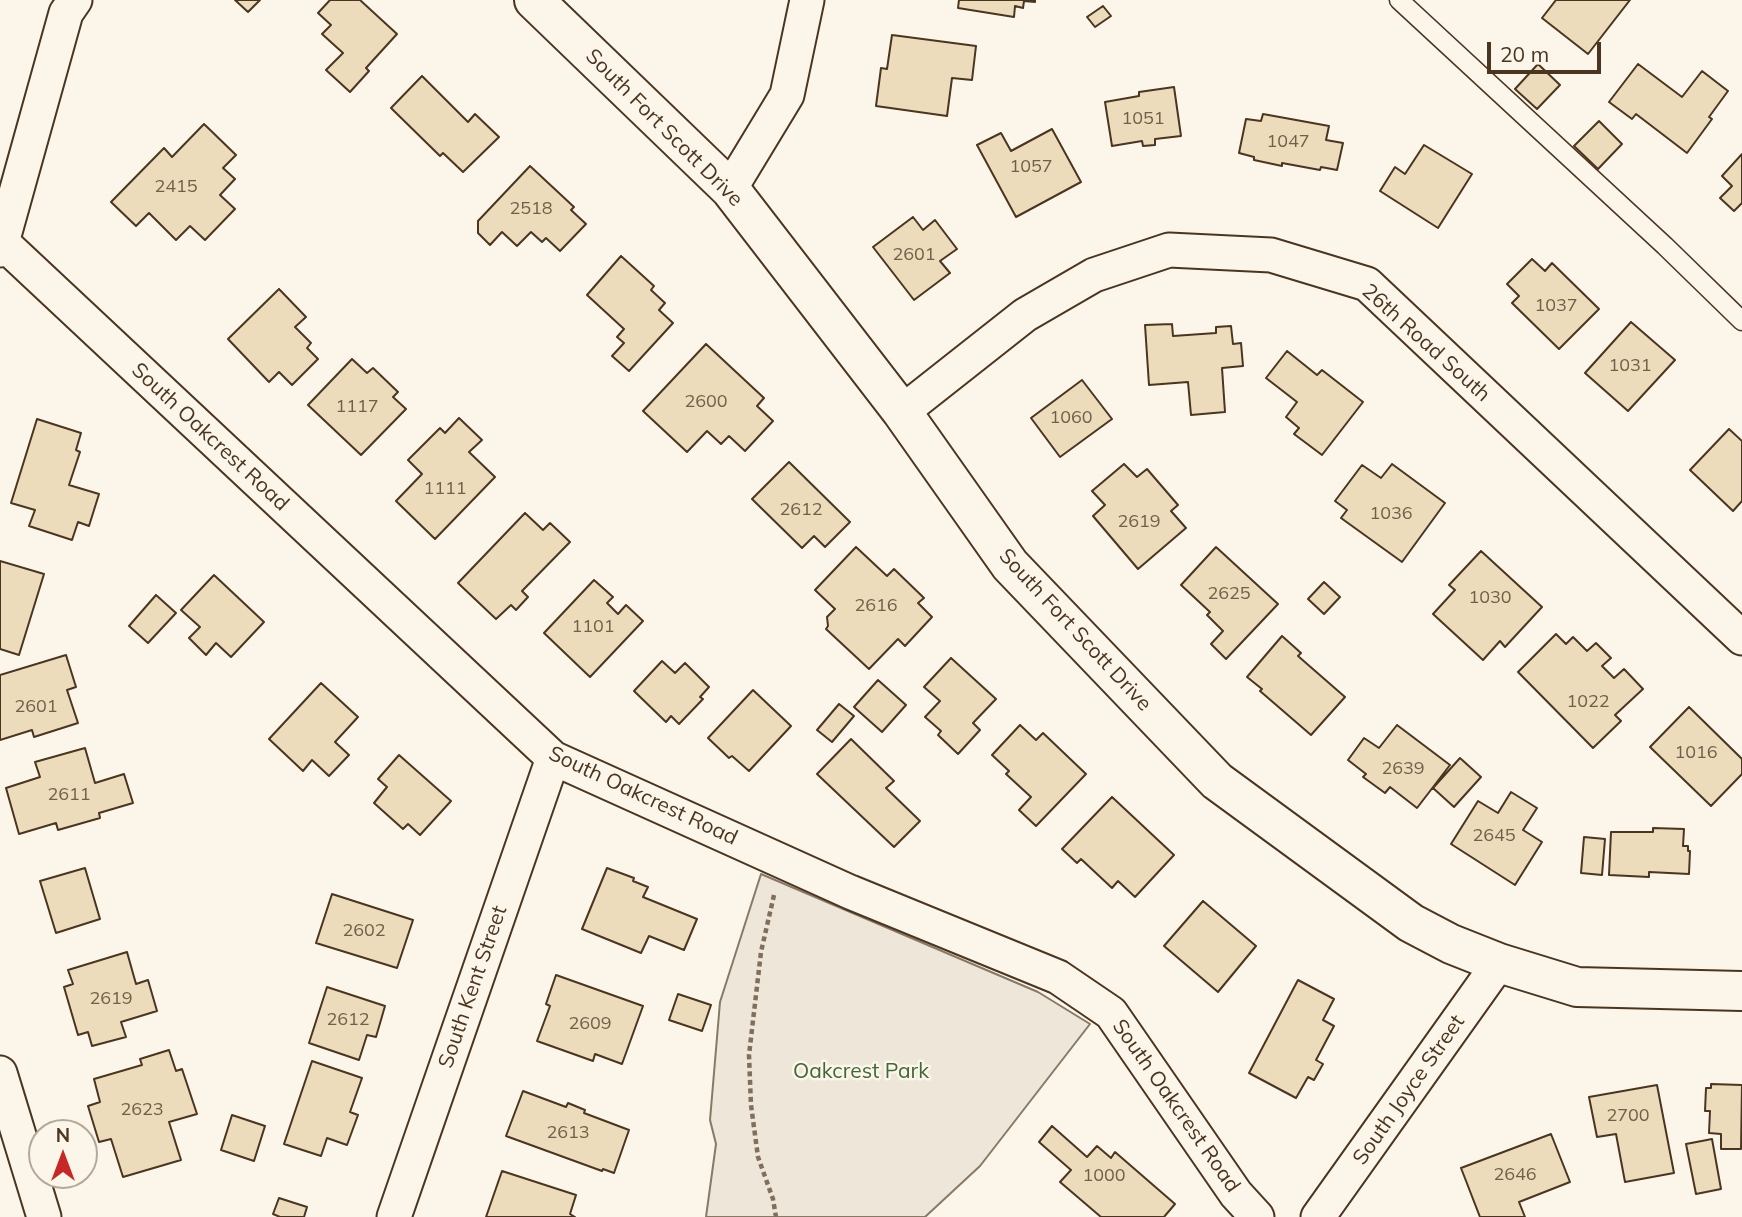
<!DOCTYPE html>
<html>
<head>
<meta charset="utf-8">
<style>
	body { margin:0 }
	#map { position:relative; width:1742px; height:1217px; overflow:hidden; background:#fbf6e9; font-family:Mulish,sans-serif }
	canvas { display:block }
	.north { position:absolute; left:28px; top:1119px; width:70px; height:70px; box-sizing:border-box; background:#fbf6e9; border:2px solid #b4a999; border-radius:50%; rotate:0deg; font-size:19px; font-weight:700; line-height:28px; text-align:center; color:#4a3520 }
	.north::after { content:''; display:block; margin:auto; width:24px; height:32px; background:#c62828; clip-path:polygon(50% 0,100% 100%,50% 72%,0 100%) }
	.scale { position:absolute; left:1487px; top:42px; width:114px; height:32px; box-sizing:border-box; border:4px solid #4a3520; border-top:0; padding-left:9px; font-size:21px; line-height:24px; white-space:nowrap; color:#4a3520; -webkit-text-stroke:5px #fbf6e9; paint-order:stroke }
</style>
</head>
<body>
<div id="map">
<canvas width="1742" height="1217"></canvas>
<div class="north">N</div>
<div class="scale">20 m</div>
</div>
<script>
const ctx = document.querySelector('canvas').getContext('2d');
ctx.lineJoin = 'round';
function paint(path, color) { ctx.fillStyle = color; ctx.fill(path, 'evenodd'); }
const shape = rows => new Path2D(rows.map(r => 'M' + r).join(''));
function strokePath(path, color, width, dash) { ctx.strokeStyle = color; ctx.lineWidth = width; ctx.lineCap = dash ? 'butt' : 'round'; ctx.setLineDash(dash || []); ctx.stroke(path); }
function drawText(font, color, halo, rows, align = 'center') {
  ctx.font = font + ' Mulish,sans-serif'; ctx.lineWidth = 5; ctx.setLineDash([]); ctx.textBaseline = 'middle'; ctx.strokeStyle = halo; ctx.fillStyle = color; for (const [text, x, y, turn = 0] of rows) {
    ctx.save(); ctx.translate(x, y); ctx.rotate((+turn || 0) * Math.PI / 180); ctx.textAlign = isNaN(turn) ? turn : align; if (halo) ctx.strokeText(text, 0, 0); ctx.fillText(text, 0, 0); ctx.restore();
  }
}
const green = shape([
	[761,874,1038,992,1090,1024,980,1166,925,1217,706,1217,716,1144,710,1120,720,1002,761,874]
]);
const building = shape([
	[235,0,260,0,248,12,235,0],
	[330,0,360,0,397,34,366,68,369,71,350,92,326,70,343,53,322,34,331,25,318,13,330,0],
	[959,0,1035,0,1035,2,1024,1,1023,8,1015,6,1014,17,958,8,959,0],
	[1556,0,1630,0,1588,54,1542,18,1556,0],
	[1103,6,1111,16,1095,27,1087,17,1103,6],
	[892,35,976,46,972,80,952,78,947,116,876,106,881,68,887,69,892,35],
	[1538,64,1560,85,1537,109,1515,89,1538,64],
	[1638,64,1682,97,1702,71,1728,91,1709,117,1712,119,1687,153,1636,114,1632,119,1609,102,1638,64],
	[422,76,468,122,475,114,499,137,463,172,443,153,440,156,391,108,422,76],
	[1174,87,1181,136,1155,139,1155,145,1143,146,1142,141,1112,146,1105,102,1139,96,1139,92,1174,87],
	[1263,114,1329,126,1326,140,1343,143,1337,170,1321,167,1320,170,1282,163,1282,166,1254,160,1254,157,1239,153,1246,119,1261,121,1263,114],
	[1599,121,1622,144,1598,169,1574,146,1599,121],
	[204,124,236,155,223,168,235,179,220,195,235,209,205,240,190,226,176,240,149,213,136,226,111,202,164,148,172,157,204,124],
	[1052,129,1081,182,1016,217,977,145,1001,133,1011,151,1052,129],
	[1424,145,1472,174,1438,228,1380,191,1395,167,1405,174,1424,145],
	[1742,154,1742,203,1734,211,1720,198,1732,186,1722,176,1742,154],
	[530,166,574,207,571,210,586,224,560,251,546,238,542,242,531,232,517,246,502,232,490,245,478,233,478,221,530,166],
	[913,217,923,230,935,220,957,249,940,261,950,273,914,300,873,247,913,217],
	[621,256,654,286,651,290,665,303,659,310,673,323,629,371,612,356,624,343,617,337,624,329,587,295,621,256],
	[1532,259,1545,271,1552,263,1599,309,1559,349,1512,303,1519,296,1507,284,1532,259],
	[279,289,306,317,295,327,311,343,307,348,318,359,292,385,279,372,269,382,228,339,279,289],
	[1631,322,1675,360,1628,411,1585,373,1631,322],
	[1172,324,1173,336,1216,333,1216,327,1231,326,1233,344,1241,343,1243,366,1222,368,1225,412,1191,415,1188,382,1149,385,1145,325,1172,324],
	[706,344,764,398,757,406,773,421,745,451,729,436,721,444,707,431,687,452,643,411,706,344],
	[1287,351,1317,375,1322,370,1363,402,1322,455,1294,434,1299,428,1286,417,1297,402,1266,378,1287,351],
	[352,359,367,373,373,368,398,392,393,397,406,409,361,455,308,405,352,359],
	[1082,380,1112,419,1060,457,1031,418,1082,380],
	[459,418,482,440,469,452,495,477,435,539,396,501,422,474,408,460,440,428,445,433,459,418],
	[37,419,81,433,76,450,80,452,69,485,99,494,89,526,78,522,72,540,29,526,35,510,11,503,37,419],
	[1729,429,1742,441,1742,501,1733,511,1690,470,1729,429],
	[789,462,850,522,825,547,814,536,802,548,752,499,789,462],
	[1124,464,1137,477,1147,469,1178,505,1171,511,1186,528,1138,569,1093,516,1105,505,1092,491,1124,464],
	[1392,464,1445,503,1402,562,1341,518,1347,510,1335,501,1362,465,1381,478,1392,464],
	[525,513,543,530,550,523,570,542,522,591,528,597,516,610,511,605,496,619,458,583,525,513],
	[856,547,887,576,894,569,924,598,918,603,932,617,905,646,898,639,869,669,826,629,828,626,827,617,835,609,815,590,856,547],
	[1216,547,1278,604,1226,659,1211,644,1223,631,1207,615,1210,612,1181,585,1216,547],
	[1481,551,1542,607,1505,647,1500,641,1483,660,1433,614,1455,590,1449,585,1481,551],
	[0,561,44,574,19,655,0,649,0,561],
	[214,575,264,622,231,657,216,643,206,655,189,638,200,627,181,610,214,575],
	[594,580,613,597,607,603,618,614,626,605,643,621,590,677,544,633,594,580],
	[1324,582,1340,597,1324,614,1308,599,1324,582],
	[156,595,176,613,148,643,129,626,156,595],
	[1556,634,1566,644,1573,637,1587,651,1596,643,1611,658,1602,666,1614,678,1624,669,1643,689,1615,715,1621,721,1593,748,1518,672,1556,634],
	[1282,636,1301,653,1298,656,1345,697,1311,735,1260,691,1262,689,1247,677,1282,636],
	[66,655,76,687,67,690,78,723,34,737,32,730,0,740,0,675,66,655],
	[951,658,996,699,973,723,980,730,958,754,938,735,941,731,925,717,940,701,924,687,951,658],
	[662,661,675,673,685,663,709,687,700,697,703,699,679,724,671,716,666,722,634,691,662,661],
	[878,680,906,705,882,732,854,707,878,680],
	[321,683,358,717,335,742,349,755,329,776,312,760,303,771,269,739,321,683],
	[753,690,791,726,749,771,732,756,729,758,708,738,753,690],
	[839,704,854,716,832,742,817,730,839,704],
	[1689,707,1742,759,1742,774,1711,806,1650,747,1689,707],
	[1020,725,1036,740,1043,733,1086,774,1036,826,1019,810,1031,797,1006,774,1009,771,992,755,1020,725],
	[1397,725,1450,765,1417,808,1390,787,1385,793,1363,777,1366,774,1348,760,1364,738,1379,748,1397,725],
	[851,739,894,781,886,788,920,821,894,847,817,774,851,739],
	[85,748,95,783,124,774,133,803,99,813,100,818,58,830,56,823,19,834,6,788,40,777,35,762,85,748],
	[399,755,451,801,420,835,408,824,403,829,374,803,387,787,378,779,399,755],
	[1460,758,1481,777,1454,807,1433,788,1460,758],
	[1511,792,1537,808,1523,830,1542,842,1515,885,1451,844,1478,801,1498,813,1511,792],
	[1112,797,1174,855,1135,897,1118,881,1112,888,1081,859,1077,863,1062,849,1112,797],
	[1653,828,1684,829,1683,846,1688,846,1688,851,1690,851,1689,874,1649,872,1649,877,1609,875,1611,832,1653,832,1653,828],
	[1584,837,1605,839,1602,875,1581,873,1584,837],
	[85,868,100,919,56,933,40,881,85,868],
	[607,868,634,878,633,881,648,887,643,897,697,919,684,950,649,936,641,953,582,929,607,868],
	[332,894,413,920,397,968,316,943,332,894],
	[1203,901,1256,946,1218,992,1164,946,1203,901],
	[127,952,136,984,148,980,157,1011,121,1022,126,1037,92,1046,88,1032,78,1035,64,987,73,984,68,970,127,952],
	[556,975,643,1006,622,1064,595,1054,593,1061,537,1041,550,1006,546,1004,556,975],
	[1298,980,1334,999,1323,1020,1334,1026,1316,1060,1323,1064,1314,1080,1308,1077,1296,1098,1249,1073,1298,980],
	[327,987,385,1006,376,1037,367,1035,359,1060,309,1043,327,987],
	[678,994,711,1005,702,1031,669,1020,678,994],
	[169,1050,176,1071,182,1069,197,1114,169,1122,181,1160,123,1177,111,1139,99,1142,88,1106,100,1102,94,1079,142,1065,140,1059,169,1050],
	[312,1061,362,1078,350,1112,358,1115,347,1145,327,1138,321,1156,284,1144,312,1061],
	[1711,1084,1742,1085,1741,1149,1721,1149,1721,1134,1709,1133,1710,1111,1705,1111,1706,1088,1711,1088,1711,1084],
	[1657,1085,1674,1173,1625,1182,1616,1134,1597,1137,1589,1097,1657,1085],
	[523,1091,566,1107,568,1103,585,1110,584,1113,629,1130,614,1173,603,1169,602,1171,506,1136,523,1091],
	[232,1115,265,1126,254,1161,221,1150,232,1115],
	[1052,1126,1087,1157,1097,1146,1111,1158,1115,1152,1175,1204,1164,1217,1101,1217,1060,1182,1071,1170,1039,1142,1052,1126],
	[1551,1134,1570,1182,1519,1202,1525,1217,1480,1217,1461,1168,1551,1134],
	[1712,1139,1721,1189,1696,1194,1686,1144,1712,1139],
	[502,1171,576,1195,570,1214,575,1217,486,1217,502,1171],
	[279,1198,307,1207,304,1217,280,1217,273,1214,279,1198]
]);
const path = shape([
	[774,895,761,952,749,1055,751,1105,758,1157,773,1199,776,1217]
]);
const service = shape([
	[1399,0,1665,246,1742,321]
]);
const minor = shape([
	[730,189,787,95,807,0],
	[2,242,553,758,850,892,1058,977,1111,1013,1236,1194,1257,1217],
	[0,250,66,13,75,0],
	[902,412,1025,315,1094,275,1169,250,1271,255,1367,284,1742,638],
	[0,1073,44,1217],
	[394,1217,553,758],
	[1318,1217,1499,963]
]);
const tertiary = shape([
	[534,0,730,189,902,412,1010,565,1217,781,1411,923,1451,944,1499,963,1577,987,1742,991]
]);
const numberNames = [
	["1051",1143,119],
	["1047",1288,142],
	["1057",1031,167],
	["2415",176,187],
	["2518",531,209],
	["2601",914,255],
	["1037",1556,306],
	["1031",1630,366],
	["2600",706,402],
	["1117",357,407],
	["1060",1071,418],
	["1111",445,489],
	["2612",801,510],
	["1036",1391,514],
	["2619",1139,522],
	["2625",1229,594],
	["1030",1490,598],
	["2616",876,606],
	["1101",593,627],
	["1022",1588,702],
	["2601",36,707],
	["1016",1696,753],
	["2639",1403,769],
	["2611",69,795],
	["2645",1494,836],
	["2602",364,931],
	["2619",111,999],
	["2612",348,1020],
	["2609",590,1024],
	["2623",142,1110],
	["2700",1628,1116],
	["2613",568,1133],
	["2646",1515,1175],
	["1000",1104,1176]
];
const streetNames = [
	["South Fort Scott Drive",664,128,45],
	["26th Road South",1426,343,42],
	["South Oakcrest Road",210,437,43],
	["South Fort Scott Drive",1075,630,47],
	["South Oakcrest Road",643,796,25],
	["South Kent Street",473,987,-71],
	["South Joyce Street",1409,1090,-55],
	["South Oakcrest Road",1176,1106,55]
];
const parkNames = [
	["Oakcrest Park",861,1072]
];
paint(green, '#ede6d9');
strokePath(green, '#887966', 2);
paint(building, '#ecdcbc');
strokePath(building, '#4a3520', 2);
strokePath(service, '#4a3520', 21);
strokePath(minor, '#4a3520', 37);
strokePath(tertiary, '#4a3520', 42);
strokePath(path, '#7f6f5c', 4.5, [5, 3.5]);
strokePath(service, '#fbf6e9', 18);
strokePath(minor, '#fbf6e9', 33);
strokePath(tertiary, '#fbf6e9', 38);
drawText('18px', '#725f47', null, numberNames);
drawText('21px', '#4a3520', '#fbf6e9', streetNames);
drawText('21px', '#436837', '#fbf6e9', parkNames);
</script>
</body>
</html>
